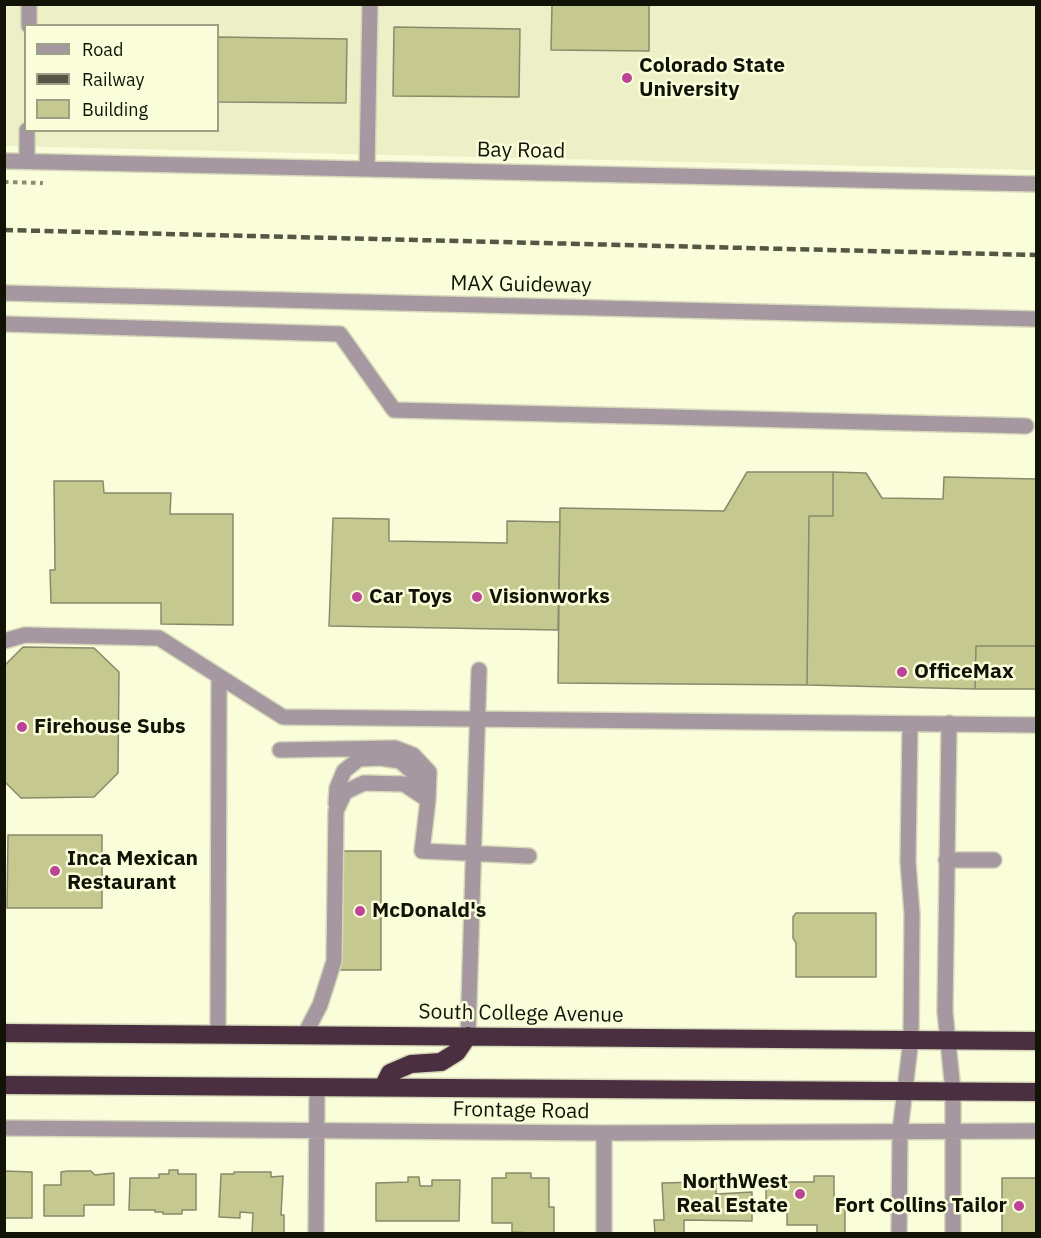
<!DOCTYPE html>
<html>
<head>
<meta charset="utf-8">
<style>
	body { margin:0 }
	#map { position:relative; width:1041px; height:1238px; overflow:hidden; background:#fafdda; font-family:"IBM Plex Sans",sans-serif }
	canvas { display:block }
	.frame { position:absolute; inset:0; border:6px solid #121307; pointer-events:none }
	.legend { position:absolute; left:24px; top:24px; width:195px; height:108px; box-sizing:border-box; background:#fafdda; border:2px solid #9d9f86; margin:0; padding:8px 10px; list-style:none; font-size:18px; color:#121307 }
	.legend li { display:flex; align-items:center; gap:12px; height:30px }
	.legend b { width:30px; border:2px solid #9d9f86 }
</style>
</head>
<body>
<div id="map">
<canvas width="1041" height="1238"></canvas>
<div class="frame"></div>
<ul class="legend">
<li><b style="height:8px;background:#a698a0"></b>Road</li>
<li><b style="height:8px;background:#555744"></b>Railway</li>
<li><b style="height:16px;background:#c5c88f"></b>Building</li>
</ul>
</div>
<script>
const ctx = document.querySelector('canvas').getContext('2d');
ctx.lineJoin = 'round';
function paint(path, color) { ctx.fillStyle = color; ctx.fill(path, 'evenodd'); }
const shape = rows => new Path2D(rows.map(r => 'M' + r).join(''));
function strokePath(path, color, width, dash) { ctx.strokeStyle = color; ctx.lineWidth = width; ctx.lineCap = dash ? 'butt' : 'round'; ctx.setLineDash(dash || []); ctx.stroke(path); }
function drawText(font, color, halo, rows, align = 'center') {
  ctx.font = font + ' "IBM Plex Sans",sans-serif'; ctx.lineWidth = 5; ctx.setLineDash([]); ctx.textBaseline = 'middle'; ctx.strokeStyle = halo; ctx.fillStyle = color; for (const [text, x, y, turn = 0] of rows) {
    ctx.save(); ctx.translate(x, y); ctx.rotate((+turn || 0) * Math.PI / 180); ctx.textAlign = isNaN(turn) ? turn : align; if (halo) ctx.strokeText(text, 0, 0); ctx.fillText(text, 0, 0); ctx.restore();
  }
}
const built = shape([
	[5,5,1036,5,1036,170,5,146],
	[26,26,218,26,218,130,26,130]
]);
const building = shape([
	[552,5,649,5,649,51,551,50,552,5],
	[394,27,520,29,519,97,393,96,394,27],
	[218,37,347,39,346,103,218,102,218,37],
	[747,472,833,472,833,516,809,516,807,685,558,683,560,508,724,511,747,472],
	[833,472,866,473,882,498,943,499,944,477,1036,479,1036,646,976,646,975,689,807,685,809,516,833,516,833,472],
	[54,481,103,481,104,493,171,493,170,514,233,514,233,625,161,624,161,603,51,603,50,570,55,570,54,481],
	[333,518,389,519,389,541,507,543,507,521,560,522,558,630,329,626,333,518],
	[976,646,1036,646,1036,689,975,689,976,646],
	[23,647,94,648,119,672,118,773,94,797,21,798,4,781,4,666,23,647],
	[8,835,102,835,102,908,7,908,8,835],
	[339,851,381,851,381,970,339,970,339,851],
	[796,913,876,913,876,977,796,977,796,943,793,938,793,917,796,913],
	[169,1170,178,1170,178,1174,196,1174,196,1210,182,1210,182,1214,163,1214,163,1212,155,1212,155,1210,129,1210,130,1178,159,1178,159,1174,169,1174,169,1170],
	[5,1171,32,1172,32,1218,4,1218,5,1171],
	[68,1171,91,1171,95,1175,114,1173,114,1205,84,1205,84,1216,44,1216,44,1185,61,1185,61,1172,68,1171],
	[234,1172,271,1172,271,1177,283,1176,281,1215,284,1215,284,1234,252,1234,253,1213,240,1212,240,1218,219,1217,221,1174,234,1174,234,1172],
	[506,1173,531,1173,531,1178,549,1178,549,1207,554,1207,554,1234,512,1232,512,1223,492,1223,492,1178,506,1178,506,1173],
	[814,1176,834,1176,834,1206,845,1206,845,1234,817,1234,817,1225,787,1225,787,1212,766,1212,766,1182,814,1182,814,1176],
	[408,1177,419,1177,420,1186,432,1186,432,1180,460,1180,459,1221,376,1221,376,1183,408,1182,408,1177],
	[1002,1178,1036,1178,1036,1234,1002,1234,1002,1178],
	[697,1182,697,1184,716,1184,716,1194,752,1192,752,1221,684,1220,684,1234,655,1234,654,1220,664,1220,662,1183,697,1182]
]);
const path = shape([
	[4,182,43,183]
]);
const minor = shape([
	[29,26,29,4],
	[4,161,1036,184],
	[27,161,27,130],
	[367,169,370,4],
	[4,293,1036,319],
	[4,324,340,334,394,410,1026,426],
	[4,641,25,635,159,638,283,717,1036,725],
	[949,723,945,1012,953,1091,953,1234],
	[280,750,395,748,413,755,429,772,428,800,422,851,529,856],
	[336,804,337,788,344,771,359,759,380,758,400,761,417,776,427,797],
	[946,860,994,860],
	[218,1034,219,677],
	[305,1034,320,1005,334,961,336,811,345,792,364,783,404,784,428,800],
	[468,1036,479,670],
	[4,1128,604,1133,1036,1131],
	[316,1234,317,1087],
	[604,1234,604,1133],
	[899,1234,900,1131,911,1039,912,914,908,862,910,724]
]);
const highway = shape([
	[4,1033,1036,1041],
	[4,1085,1036,1092],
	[383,1087,390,1073,411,1064,441,1062,457,1052,468,1036]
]);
const rail = shape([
	[4,230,1036,255]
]);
const markers = [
	[627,78,6,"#bc4396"],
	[357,597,6,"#bc4396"],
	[477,597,6,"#bc4396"],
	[902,672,6,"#bc4396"],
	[22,727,6,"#bc4396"],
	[55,871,6,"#bc4396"],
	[360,911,6,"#bc4396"],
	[800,1194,6,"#bc4396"],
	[1019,1206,6,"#bc4396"]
];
const poiNames = [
	["Colorado State",639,66],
	["University",639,90],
	["Car Toys",369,597],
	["Visionworks",489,597],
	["OfficeMax",914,672],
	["Firehouse Subs",34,727],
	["Inca Mexican",67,859],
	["Restaurant",67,883],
	["McDonald's",372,911],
	["NorthWest",788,1182,"right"],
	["Real Estate",788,1206,"right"],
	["Fort Collins Tailor",1007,1206,"right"]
];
const streetNames = [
	["Bay Road",521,151,1],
	["MAX Guideway",521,285,1],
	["South College Avenue",521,1014,1],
	["Frontage Road",521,1111,1]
];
paint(built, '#edf0c6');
paint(building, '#c5c88f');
strokePath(building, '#888a6b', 1.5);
strokePath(minor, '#d5d8b8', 18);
strokePath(highway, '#d5d8b8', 21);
strokePath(path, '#8b8d75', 4, [4.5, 4.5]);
strokePath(minor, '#a698a0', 15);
strokePath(highway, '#492f3f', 18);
strokePath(rail, '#555744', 4.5, [9, 4.5]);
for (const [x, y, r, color] of markers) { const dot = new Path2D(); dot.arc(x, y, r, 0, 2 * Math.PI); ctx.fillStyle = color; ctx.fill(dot); strokePath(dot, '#fafdda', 2); }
drawText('bold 21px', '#121307', '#fafdda', poiNames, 'left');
drawText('21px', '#121307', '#fafdda', streetNames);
</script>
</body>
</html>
